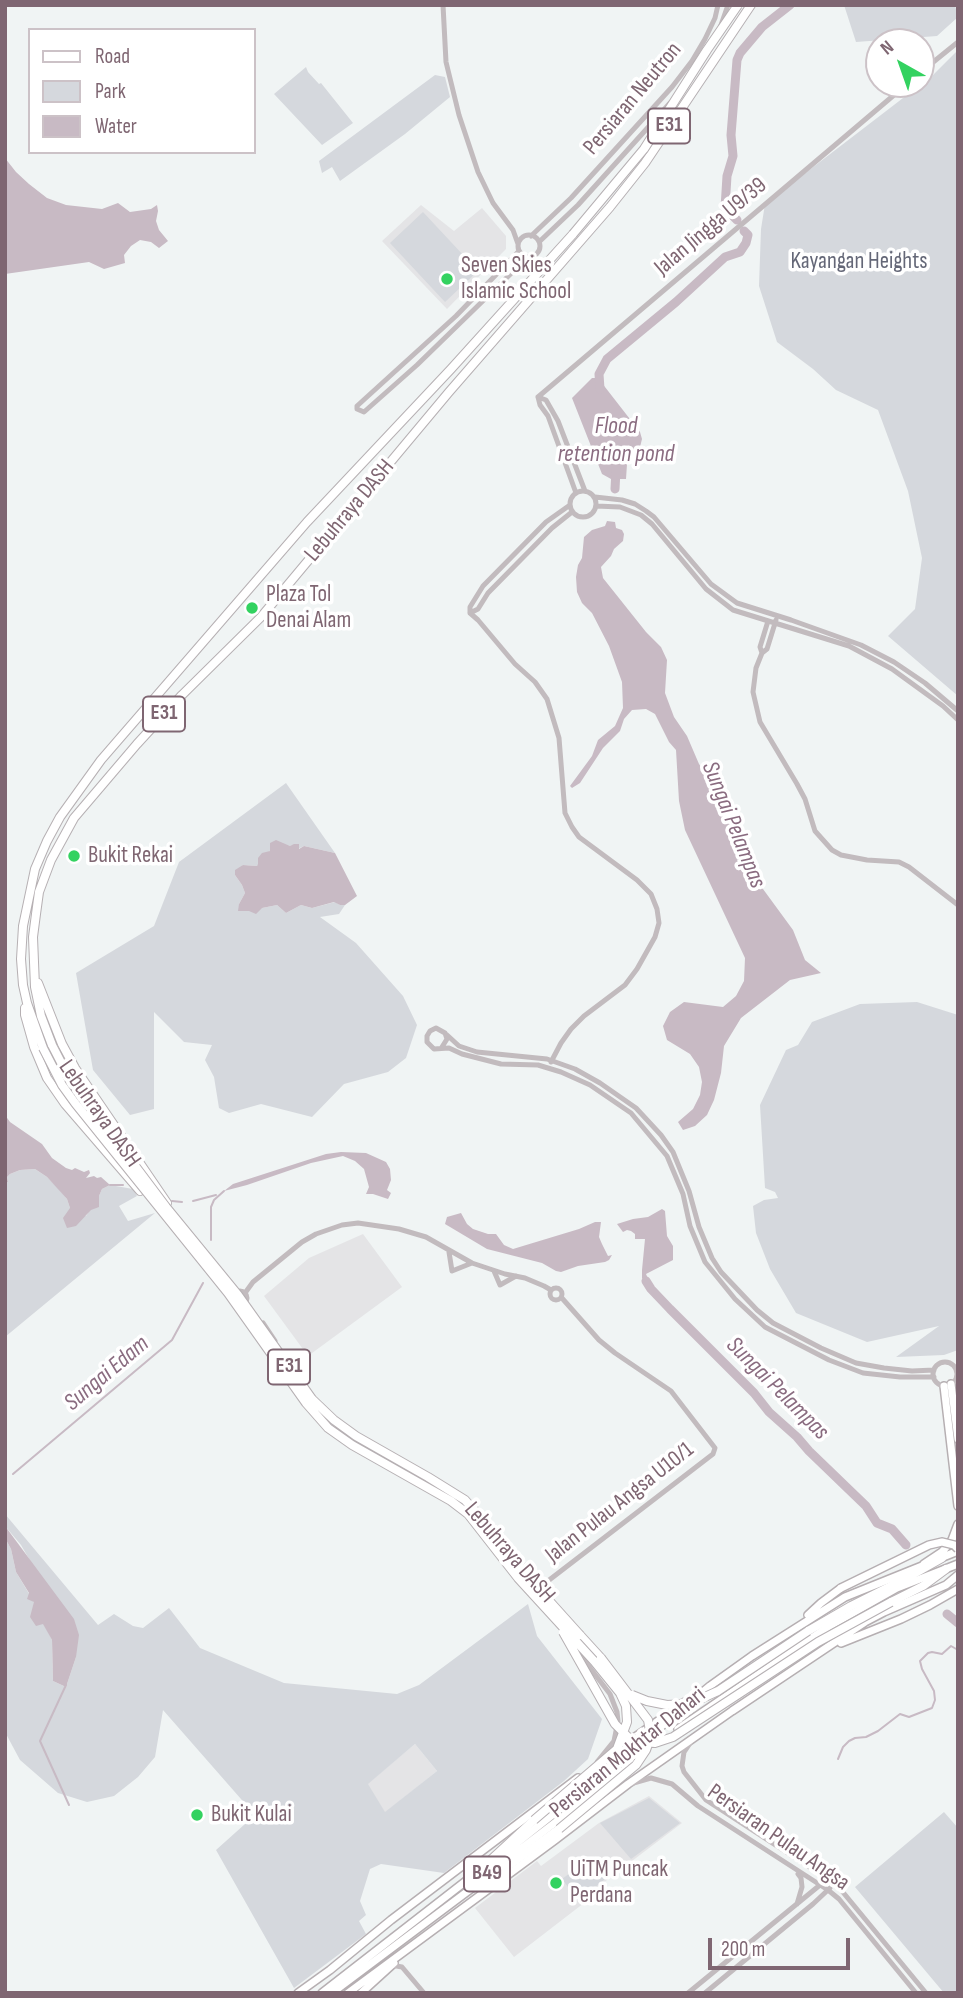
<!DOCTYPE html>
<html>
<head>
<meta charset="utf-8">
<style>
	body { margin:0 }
	#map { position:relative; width:963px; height:1998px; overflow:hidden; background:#f0f4f4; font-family:"Sofia Sans Condensed",sans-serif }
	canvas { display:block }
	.frame { position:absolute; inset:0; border:7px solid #7f6672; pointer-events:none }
	.legend { position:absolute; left:28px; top:28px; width:228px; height:126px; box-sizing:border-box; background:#fff; border:2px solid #ccc2c7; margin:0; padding:9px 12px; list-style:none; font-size:21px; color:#7f6672 }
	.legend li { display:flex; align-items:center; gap:14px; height:35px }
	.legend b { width:35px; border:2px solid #ccc2c7 }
	.north { position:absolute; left:865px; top:28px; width:70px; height:70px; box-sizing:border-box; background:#fff; border:2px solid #ccc2c7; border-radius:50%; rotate:320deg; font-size:19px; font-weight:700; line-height:28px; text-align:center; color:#7f6672 }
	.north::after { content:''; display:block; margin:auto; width:24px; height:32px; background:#33d260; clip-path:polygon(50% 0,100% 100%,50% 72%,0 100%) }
	.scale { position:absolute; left:708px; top:1938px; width:142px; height:32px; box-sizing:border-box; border:4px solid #7f6672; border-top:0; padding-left:9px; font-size:21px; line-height:24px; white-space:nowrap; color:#7f6672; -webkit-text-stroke:5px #fff; paint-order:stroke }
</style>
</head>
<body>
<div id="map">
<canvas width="963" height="1998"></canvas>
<div class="frame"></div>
<ul class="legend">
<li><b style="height:9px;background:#fff"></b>Road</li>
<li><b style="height:19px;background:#d5d8dd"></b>Park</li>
<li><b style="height:19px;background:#c8bac4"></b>Water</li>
</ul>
<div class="north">N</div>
<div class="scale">200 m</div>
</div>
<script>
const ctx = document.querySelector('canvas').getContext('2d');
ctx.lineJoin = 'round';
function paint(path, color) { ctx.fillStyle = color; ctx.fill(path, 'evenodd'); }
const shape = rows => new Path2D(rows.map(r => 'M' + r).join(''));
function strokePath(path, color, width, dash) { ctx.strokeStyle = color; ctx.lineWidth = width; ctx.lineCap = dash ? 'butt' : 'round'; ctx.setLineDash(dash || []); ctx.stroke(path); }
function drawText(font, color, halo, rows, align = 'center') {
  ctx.font = font + ' "Sofia Sans Condensed",sans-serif'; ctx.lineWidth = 7; ctx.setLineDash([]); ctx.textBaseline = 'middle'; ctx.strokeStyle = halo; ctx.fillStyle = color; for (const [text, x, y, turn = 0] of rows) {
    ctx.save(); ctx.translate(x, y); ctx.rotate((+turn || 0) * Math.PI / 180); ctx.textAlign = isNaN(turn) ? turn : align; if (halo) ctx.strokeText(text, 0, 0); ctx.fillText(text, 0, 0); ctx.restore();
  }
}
const built = shape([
	[421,205,454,231,482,208,506,236,506,249,447,309,382,241],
	[363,1234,402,1287,308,1356,264,1296,309,1258],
	[415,1744,437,1771,385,1813,367,1784],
	[649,1796,682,1823,582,1899,584,1903,514,1957,475,1908,537,1861,541,1866,599,1823]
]);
const green = shape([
	[844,5,955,5,958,17,937,36,856,42],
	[958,50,958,696,888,636,915,609,922,558,908,491,878,410,836,390,813,369,777,342,759,286,761,229,765,204,933,75],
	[306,67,308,72,319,84,321,83,353,123,322,145,274,94],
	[435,75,445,77,450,97,405,134,340,181,332,167,322,173,319,161],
	[423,212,478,271,445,302,390,243],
	[286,783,335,853,304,846,298,849,299,845,290,846,270,843,270,851,257,866,243,865,235,875,242,885,245,893,239,904,262,908,277,905,286,913,301,905,312,908,335,902,340,905,345,905,339,914,320,917,356,943,403,996,417,1025,406,1058,388,1072,344,1084,312,1117,261,1104,229,1113,219,1108,214,1077,205,1060,212,1045,184,1042,154,1012,154,1109,130,1115,93,1070,76,973,154,926,179,862],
	[917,1002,958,1015,958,1350,944,1355,896,1357,939,1326,867,1342,796,1313,770,1269,756,1233,753,1206,764,1200,778,1198,775,1192,765,1188,760,1105,786,1050,798,1045,812,1022,860,1004],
	[35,1169,47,1177,58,1188,67,1199,70,1208,86,1216,99,1196,102,1189,110,1185,133,1189,137,1196,119,1206,128,1221,155,1213,5,1337,5,1182,8,1182,7,1177,10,1174,20,1170],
	[5,1514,98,1625,114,1614,133,1626,143,1628,169,1608,200,1648,284,1683,397,1694,419,1685,528,1604,537,1636,602,1719,588,1759,564,1781,444,1873,381,1864,370,1869,360,1901,366,1915,359,1921,366,1934,294,1988,216,1850,255,1815,163,1710,155,1757,138,1777,114,1796,87,1802,58,1793,20,1760,5,1732,5,1538,11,1549,16,1572,34,1602,52,1640,53,1681,66,1687,76,1657,32,1564,21,1545,5,1526],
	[415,1744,437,1771,385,1812,368,1784],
	[649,1798,680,1823,631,1859,600,1823],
	[944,1812,958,1828,958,1993,944,1993,855,1887],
	[589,1859,605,1879,580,1900,577,1899,562,1879]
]);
const water = shape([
	[5,158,16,172,29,184,47,198,66,205,102,209,118,203,130,212,151,209,157,205,158,211,156,221,159,230,168,241,159,248,151,242,140,240,131,246,124,255,125,263,104,269,89,262,5,274],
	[592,378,598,378,640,432,642,439,639,451,636,456,627,464,626,479,611,479,602,474,572,398],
	[607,521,615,522,616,528,622,530,624,534,623,541,614,549,611,556,601,567,603,578,646,632,661,647,667,660,665,693,674,717,687,736,699,764,732,808,743,838,745,866,749,876,763,889,793,930,805,960,821,973,790,980,741,1018,724,1046,721,1073,714,1100,707,1115,695,1126,683,1130,678,1122,693,1109,700,1095,702,1082,699,1067,690,1054,667,1040,663,1026,670,1012,684,1002,723,1007,736,996,744,981,745,958,685,830,679,801,676,750,669,742,655,714,646,709,632,710,624,719,620,731,603,748,580,783,572,788,570,786,592,756,598,740,615,726,623,708,622,682,609,646,592,613,582,603,577,592,576,577,578,565,582,558,584,537,592,530,605,526],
	[276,840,290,846,294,844,299,844,299,849,304,846,335,853,357,896,345,905,340,905,334,902,312,908,301,905,286,913,277,905,262,908,256,914,249,911,238,911,239,904,245,893,242,885,235,875,235,870,243,865,257,866,258,864,258,858,262,853,270,851,270,843],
	[5,1115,10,1122,42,1144,52,1158,66,1168,72,1170,75,1168,84,1172,89,1170,90,1173,86,1178,94,1176,97,1178,101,1177,110,1185,102,1189,99,1196,99,1207,91,1210,76,1226,67,1228,63,1218,70,1208,67,1199,47,1177,35,1169,20,1170,10,1174,7,1177,8,1182,5,1182],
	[341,1152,366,1153,386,1162,390,1169,391,1180,387,1190,391,1193,388,1199,373,1194,366,1194,369,1187,364,1169,355,1161,343,1156,311,1163,247,1185,224,1191,233,1184,326,1154],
	[662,1209,665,1211,667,1236,673,1246,673,1260,646,1274,652,1288,649,1290,642,1278,642,1270,645,1239,635,1239,635,1234,631,1231,627,1230,623,1232,617,1224,633,1219,648,1217],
	[461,1213,467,1224,473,1229,488,1234,496,1234,504,1245,513,1249,579,1229,595,1222,601,1222,599,1237,602,1244,608,1256,612,1255,609,1260,605,1262,578,1266,561,1272,556,1271,542,1263,487,1249,445,1224,447,1217],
	[5,1526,74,1619,79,1635,76,1657,66,1687,53,1681,52,1640,43,1624,36,1626,30,1617,34,1602,27,1599,29,1593,16,1572,11,1549,5,1538]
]);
const stream = shape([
	[110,1185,123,1185],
	[172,1201,182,1202],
	[193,1201,216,1195],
	[211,1240,211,1207,214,1200,224,1191],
	[13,1474,172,1340,203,1283],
	[66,1685,40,1741,69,1805],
	[838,1759,843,1747,849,1741,855,1738,866,1737,878,1731,900,1714,909,1717,932,1708,935,1700,934,1691,922,1669,920,1661,928,1653,932,1652,942,1654,951,1646,958,1650]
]);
const river = shape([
	[737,220,725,208,727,176,733,156,731,135,737,60,740,53,762,27,790,5],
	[600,389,599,374,607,359,676,302,725,257,740,252,746,243,748,235,744,231],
	[615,489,616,470],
	[646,1281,651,1289,670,1309,754,1393,769,1412,797,1437,809,1451,866,1506,877,1523,892,1529,906,1545],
	[947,1614,958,1623]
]);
const tertiary = shape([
	[443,5,446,62,459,115,478,172,493,203,513,230,518,244],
	[721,25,728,5],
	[921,72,958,42],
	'518 246a11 11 0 1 1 22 0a11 11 0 1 1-22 0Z',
	[531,236,571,198,672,87,692,61,705,39,715,18,718,5],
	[539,242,578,205,670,103],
	[519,251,456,316,357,406,357,409,364,412,417,365,528,257],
	[538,397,907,84],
	[538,397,546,400,558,421,585,491],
	[538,397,540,405,548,416,576,493],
	'570 504a13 13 0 1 1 26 0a13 13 0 1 1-26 0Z',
	[595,497,622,500,635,504,646,511,654,517,711,584,737,603,791,620,861,645,894,662,925,683,958,711],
	[596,506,620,507,641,515,652,524,706,589,733,610,849,646,892,669,943,706,958,720],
	[470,613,478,620,515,664,535,682,547,699,559,738,565,813,572,827,579,837,637,880,651,894,657,909,659,923,655,937,637,969,625,985,584,1016,571,1029,561,1043,551,1062],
	[470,613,470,607,483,586,546,522,570,505],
	[470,613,478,609,488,593,552,528,572,512],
	[776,620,767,649,762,653,756,668,753,692,760,722,797,784,805,799,815,831,832,850,841,855,867,860,899,862,909,867,958,905],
	[762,653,760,647,768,621],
	[447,1035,459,1046,477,1052,547,1059,575,1069,600,1083,636,1108,661,1135,673,1152,689,1191,699,1227,712,1258,721,1272,757,1310,773,1323,821,1348,856,1363,884,1368,912,1371,934,1370],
	[442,1047,447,1039,445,1033,436,1028,430,1031,427,1036,427,1042,434,1049,449,1048,462,1054,501,1064,538,1065,561,1072,590,1085,631,1113,667,1156,683,1194,690,1226,705,1262,735,1299,765,1327,829,1360,863,1373,900,1377,934,1377],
	[449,1252,452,1271,472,1263],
	[494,1271,500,1285,516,1276],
	'550 1294a6 6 0 1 1 12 0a6 6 0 1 1-12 0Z',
	'233 1298a7 7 0 1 1 14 0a7 7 0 1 1-14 0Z',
	[245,1293,253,1282,302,1242,316,1234,342,1225,358,1223,399,1229,426,1237,472,1263,505,1274,525,1278,544,1286,551,1290],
	[263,1323,275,1341],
	'933 1374a12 12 0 1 1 24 0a12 12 0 1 1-24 0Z',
	[476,1508,491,1523,535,1579],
	'528 1588a8 8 0 1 1 16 0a8 8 0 1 1-16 0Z',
	[544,1584,713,1454,715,1448,671,1391,615,1353,599,1340,561,1297],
	[577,1651,610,1694,617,1712,618,1721,614,1741,597,1762],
	[678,1703,700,1691],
	[690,1743,684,1752,682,1766,684,1772,706,1800,837,1885,926,1993],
	[630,1784,651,1778,672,1784,698,1806,828,1890,839,1899,916,1993],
	[797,1904,802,1887,801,1878,798,1874],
	[391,1965,402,1967,424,1993],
	[688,1993,820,1885],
	[705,1993,813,1904,830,1888]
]);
const primary = shape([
	[951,1384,958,1439],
	[944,1386,958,1506],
	[938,1559,958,1551],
	[924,1564,942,1552,952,1540,958,1524],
	[808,1615,821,1603,841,1588],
	[841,1643,901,1619,930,1605,958,1589],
	[678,1729,828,1627,897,1588,958,1564],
	[617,1747,635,1737,675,1709],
	[503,1854,589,1786,710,1686,752,1656,845,1597,927,1564],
	[298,1993,330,1970,391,1920,578,1778],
	[322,1993,484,1867],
	[332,1993,472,1888,484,1877,629,1766],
	[348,1993,555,1840,628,1784,732,1711,865,1622,884,1612,946,1585,958,1575],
	[361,1993,394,1963]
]);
const motorway = shape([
	[38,983,62,1044,75,1068,167,1203],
	[25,1008,25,1015,34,1047,47,1078,65,1104,140,1191],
	[52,1045,41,1016,35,987,33,937,36,914,39,892,51,860,74,818,137,744,182,695,261,617,449,392,610,207,645,163,751,5],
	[43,1048,27,1003,23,985,21,959,23,926,35,869,47,841,60,817,101,760,307,522,451,369,573,234],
	[891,1602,923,1586,946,1569],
	[808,1631,851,1606,903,1580,942,1558],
	[580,1635,601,1658],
	[480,1870,534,1820],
	[472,1888,489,1880,559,1829]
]);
const primaryBridge = shape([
	[841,1588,929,1545,942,1542,954,1545,958,1549]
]);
const motorwayBridge = shape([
	[573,234,644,149,707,50,738,5],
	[52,1045,69,1078,166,1207,238,1295,312,1399,334,1420,356,1436,428,1477,465,1500,486,1524,526,1575,580,1635],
	[43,1048,62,1085,75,1103,228,1293,306,1403,328,1428,352,1445,451,1501,468,1514,518,1578,594,1661,620,1693,626,1706,627,1722,617,1749,534,1820],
	[563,1632,615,1724,629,1738,642,1742,655,1743,673,1737,818,1642,891,1602],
	[632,1695,647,1701,667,1705,686,1704,696,1701,718,1691,808,1631],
	[559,1829,636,1765,646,1750,651,1736,648,1720,601,1658]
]);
const markers = [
	[447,279,7,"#33d260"],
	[252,608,7,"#33d260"],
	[74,856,7,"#33d260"],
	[197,1815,7,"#33d260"],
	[556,1883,7,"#33d260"]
];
const shields = [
	[669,126,42],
	[164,714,42],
	[289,1367,42],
	[487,1874,46]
];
const shieldNames = [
	["E31",669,126],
	["E31",164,714],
	["E31",289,1367],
	["B49",487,1874]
];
const streetNames = [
	["Persiaran Neutron",633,99,-50],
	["Jalan Jingga U9/39",711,227,-40],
	["Lebuhraya DASH",350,511,-50],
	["Lebuhraya DASH",99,1114,55],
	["Jalan Pulau Angsa U10/1",620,1503,-38],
	["Lebuhraya DASH",509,1553,49],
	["Persiaran Mokhtar Dahari",628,1753,-39],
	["Persiaran Pulau Angsa",778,1838,35]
];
const parkNames = [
	["Kayangan Heights",859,262]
];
const poiNames = [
	["Seven Skies",461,266],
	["Islamic School",461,292],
	["Plaza Tol",266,595],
	["Denai Alam",266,621],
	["Bukit Rekai",88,856],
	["Bukit Kulai",211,1815],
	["UiTM Puncak",570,1870],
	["Perdana",570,1896]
];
const waterNames = [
	["Flood",616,427],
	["retention pond",616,455],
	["Sungai Pelampas",733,825,68],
	["Sungai Edam",107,1374,-40],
	["Sungai Pelampas",777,1389,45]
];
paint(built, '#e4e4e6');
paint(green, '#d5d8dd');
paint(water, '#c8bac4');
strokePath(stream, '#c8bac4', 2);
strokePath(river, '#c8bac4', 9);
strokePath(primary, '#b6afb2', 10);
strokePath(motorway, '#b6b0b3', 10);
strokePath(tertiary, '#c2bbbe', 5);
strokePath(primary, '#fff', 7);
strokePath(motorway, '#fff', 8);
strokePath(primaryBridge, '#b6afb2', 10, []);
strokePath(motorwayBridge, '#b6b0b3', 10, []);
strokePath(primaryBridge, '#fff', 7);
strokePath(motorwayBridge, '#fff', 8);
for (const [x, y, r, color] of markers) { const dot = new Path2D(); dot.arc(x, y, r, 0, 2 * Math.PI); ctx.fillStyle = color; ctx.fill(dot); strokePath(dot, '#fff', 2.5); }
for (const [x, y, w] of shields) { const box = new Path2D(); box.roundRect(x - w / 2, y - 17.5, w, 35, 5); ctx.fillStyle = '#fff'; ctx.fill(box); strokePath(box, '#7f6672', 2); }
drawText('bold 21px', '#7f6672', null, shieldNames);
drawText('23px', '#7f6672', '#fff', streetNames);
drawText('23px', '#646777', '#fff', parkNames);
drawText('23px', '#7f6672', '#fff', poiNames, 'left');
drawText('italic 24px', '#8a6c80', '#fff', waterNames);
</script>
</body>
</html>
